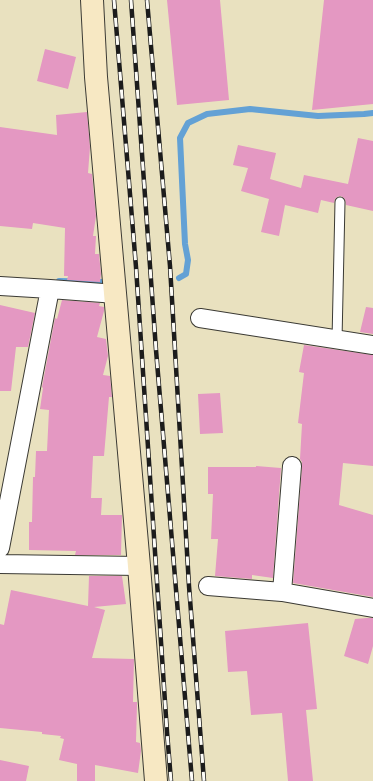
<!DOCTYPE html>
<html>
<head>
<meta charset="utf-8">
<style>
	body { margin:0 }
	canvas { display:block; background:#e9e1bf }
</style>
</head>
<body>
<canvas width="373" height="781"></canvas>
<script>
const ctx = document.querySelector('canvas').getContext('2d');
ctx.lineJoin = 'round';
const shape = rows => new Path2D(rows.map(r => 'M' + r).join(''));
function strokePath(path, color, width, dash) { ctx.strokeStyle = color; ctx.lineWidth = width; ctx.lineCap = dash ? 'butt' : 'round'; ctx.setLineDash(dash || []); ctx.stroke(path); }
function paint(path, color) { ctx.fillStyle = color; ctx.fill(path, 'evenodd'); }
const stream = shape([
	[179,278,186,274,188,260,185,244,180,138,188,123,207,114,250,109,318,116,364,114,373,113],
	[59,281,104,282]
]);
const building = shape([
	[167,0,220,0,229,100,177,105],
	[324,0,373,0,373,104,312,110],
	[45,49,76,57,68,89,37,81],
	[87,112,90,147,88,173,92,174,96,216,93,236,96,236,95,254,99,254,101,274,100,282,67,280,68,276,64,276,65,228,33,223,32,229,0,226,0,127,57,135,56,115],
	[358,138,373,141,373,211,346,205,345,199,341,196,337,197,335,199,334,203,321,200,318,213,285,205,279,236,261,232,269,199,241,191,248,168,233,165,238,145,276,153,270,179,301,188,304,175,348,184],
	[62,300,100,303,99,306,104,307,104,311,97,337,106,339,108,356,103,375,110,376,112,397,109,397,104,456,93,456,91,498,102,498,101,515,122,515,121,555,75,555,76,551,29,550,29,522,32,522,33,477,35,477,36,451,47,451,49,410,40,409,43,388,42,387,55,318,57,319],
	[0,305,35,313,28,347,16,347,11,391,0,391],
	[366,307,373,308,373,334,360,332],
	[304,345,373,355,373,466,343,463,339,505,373,515,373,597,293,583,302,467,302,462,300,459,302,424,298,423,304,373,299,372],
	[220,393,223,433,200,434,198,394],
	[256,466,281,468,273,578,252,575,252,579,215,576,218,539,211,539,213,494,208,494,208,467,256,467],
	[89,576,122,576,126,604,94,607,105,610,92,658,134,659,133,702,137,702,137,705,136,742,140,743,141,751,138,773,95,765,95,781,77,781,77,764,59,760,64,739,60,738,61,736,42,734,42,732,0,728,0,624,4,625,11,590,88,606],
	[367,618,373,618,373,646,368,664,344,656,355,619],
	[308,623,317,709,306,710,313,781,288,781,282,713,251,715,247,671,228,672,225,631],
	[0,760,29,766,26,781,0,781]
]);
const lane = shape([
	[337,340,340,202]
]);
const street = shape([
	[0,286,50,289],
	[200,318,373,345],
	[0,548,50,289,116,294],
	[0,564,139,566],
	[208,586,282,592,373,608],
	[282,592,292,466]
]);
const secondary = shape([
	[92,0,96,77,139,566,156,781]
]);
const rail = shape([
	[114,0,136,267,167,732,171,781],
	[131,0,156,350,192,781],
	[147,0,170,266,189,586,204,781]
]);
strokePath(stream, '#63a1d5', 6);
paint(building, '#e498c2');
strokePath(lane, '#3b3a34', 11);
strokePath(street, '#3b3a34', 20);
strokePath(secondary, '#3b3a34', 24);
strokePath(lane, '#fff', 9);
strokePath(street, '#fff', 18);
strokePath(secondary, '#f7e8c3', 22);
strokePath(rail, '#1c1c1c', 4.5);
strokePath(rail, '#fdfcf7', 3, [9]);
</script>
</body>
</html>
